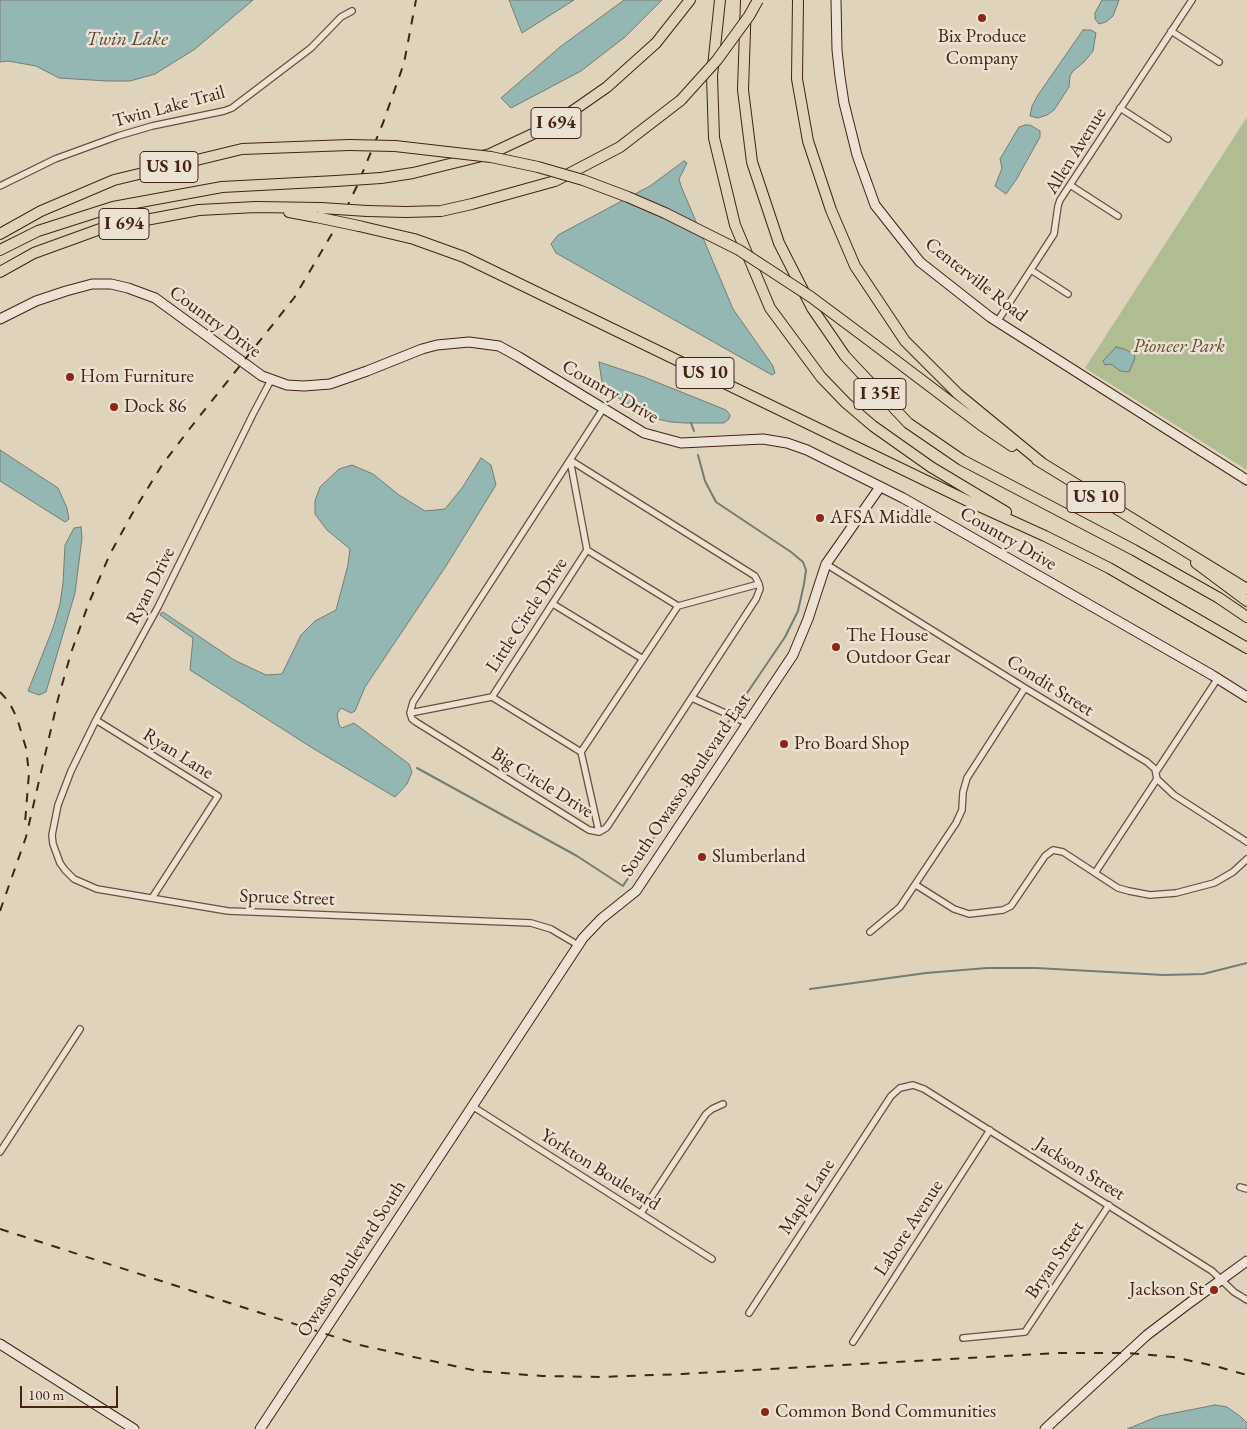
<!DOCTYPE html>
<html>
<head>
<meta charset="utf-8">
<style>
	body { margin:0 }
	#map { position:relative; width:1247px; height:1429px; overflow:hidden; background:#e0d3bb; font-family:"EB Garamond",serif }
	canvas { display:block }
	.scale { position:absolute; left:20px; top:1386px; width:98px; height:22px; box-sizing:border-box; border:2px solid #442312; border-top:0; padding-left:6px; font-size:15px; line-height:18px; white-space:nowrap; color:#442312; -webkit-text-stroke:4px #ebe2d3; paint-order:stroke }
</style>
</head>
<body>
<div id="map">
<canvas width="1247" height="1429"></canvas>
<div class="scale">100 m</div>
</div>
<script>
const ctx = document.querySelector('canvas').getContext('2d');
ctx.lineJoin = 'round';
function paint(path, color) { ctx.fillStyle = color; ctx.fill(path, 'evenodd'); }
const shape = rows => new Path2D(rows.map(r => 'M' + r).join(''));
function strokePath(path, color, width, dash) { ctx.strokeStyle = color; ctx.lineWidth = width; ctx.lineCap = dash ? 'butt' : 'round'; ctx.setLineDash(dash || []); ctx.stroke(path); }
function drawText(font, color, halo, rows, align = 'center') {
  ctx.font = font + ' "EB Garamond",serif'; ctx.lineWidth = 5; ctx.setLineDash([]); ctx.textBaseline = 'middle'; ctx.strokeStyle = halo; ctx.fillStyle = color; for (const [text, x, y, turn = 0] of rows) {
    ctx.save(); ctx.translate(x, y); ctx.rotate((+turn || 0) * Math.PI / 180); ctx.textAlign = isNaN(turn) ? turn : align; if (halo) ctx.strokeText(text, 0, 0); ctx.fillText(text, 0, 0); ctx.restore();
  }
}
const green = shape([
	[1247,117,1247,470,1085,368]
]);
const water = shape([
	[0,0,253,0,195,49,155,74,130,81,107,81,59,78,36,66,8,61,0,62,0,0],
	[509,0,574,0,522,33,509,0],
	[624,0,662,0,625,37,581,71,511,108,501,98,560,47,624,0],
	[1102,0,1119,0,1113,16,1106,22,1099,24,1095,19,1095,13,1102,0],
	[1083,30,1091,30,1096,33,1093,51,1084,62,1073,71,1070,76,1069,87,1054,110,1047,115,1038,118,1030,116,1032,106,1038,95,1083,30],
	[1025,125,1030,125,1037,129,1040,131,1040,137,1016,180,1006,194,995,186,1002,168,1000,159,1019,127,1025,125],
	[684,161,687,163,679,179,681,186,733,309,773,366,775,373,772,375,556,253,551,244,558,235,650,186,684,161],
	[1116,347,1124,349,1134,354,1135,358,1129,372,1120,371,1111,364,1105,365,1103,361,1116,347],
	[599,362,644,377,726,410,730,415,729,419,724,423,685,423,671,422,653,418,629,405,607,390,602,383,599,362],
	[0,450,58,488,67,508,69,519,65,522,0,481,0,450],
	[481,458,491,465,496,485,446,566,365,687,355,711,351,713,341,708,337,714,339,725,342,728,354,723,409,764,412,772,407,784,395,797,314,749,190,670,193,638,160,615,161,613,163,612,234,660,266,675,282,674,301,635,315,621,336,610,348,565,350,549,327,530,315,514,315,501,320,487,339,469,352,465,373,474,399,495,425,511,445,509,462,488,481,458],
	[81,527,82,538,75,593,46,692,39,695,28,691,53,628,60,604,63,583,65,545,74,528,81,527],
	[1215,1405,1227,1407,1241,1417,1247,1423,1247,1429,1127,1429,1159,1416,1215,1405]
]);
const stream = shape([
	[691,423,694,431],
	[417,768,577,856,623,886,743,699,785,637,798,611,804,584,806,570,803,562,791,552,716,502,705,481,698,455],
	[810,989,926,973,987,968,1036,968,1164,975,1203,974,1247,963]
]);
const street = shape([
	[1171,31,1219,62],
	[1120,108,1168,139],
	[1070,185,1118,216],
	[0,186,55,159,118,136,152,126,224,111,232,108,311,48,341,17,352,11],
	[1031,270,1068,294],
	[997,322,1054,234,1058,206,1060,200,1192,0],
	[271,380,253,414,158,607,96,720,71,771,58,805,52,835,53,844,60,863,65,870,74,879,97,889,228,911,531,923,551,929,578,945],
	[570,460,755,576,759,584,760,589,756,599,609,824,606,828,599,832,589,830,416,722,412,719,410,713,413,702,603,409],
	[587,550,678,606],
	[826,564,1025,688,1147,762,1155,769,1157,779,1174,795,1247,842],
	[553,604,643,659],
	[492,697,587,550,570,460],
	[692,698,747,723],
	[410,713,492,697,581,752,599,832],
	[96,720,218,796,152,898],
	[581,752,678,606,759,584],
	[1156,772,1218,678],
	[1095,873,1157,779],
	[916,885,954,909,969,914,1003,910,1011,906,1045,856,1053,850,1063,852,1118,888,1129,891,1150,895,1176,893,1214,883,1233,872,1247,859],
	[870,932,900,907,956,823,962,810,963,792,967,778,1025,688],
	[472,1106,712,1259],
	[0,1152,80,1029],
	[1240,1187,1247,1189],
	[641,1213,706,1114,712,1109,723,1104],
	[749,1313,891,1096,900,1088,913,1085,924,1089,1212,1271,1234,1292,1247,1300],
	[963,1338,1025,1332,1109,1205],
	[853,1342,990,1130]
]);
const secondary = shape([
	[836,0,837,50,840,77,844,103,857,155,875,205,920,262,990,317,1247,480],
	[0,319,36,301,66,291,92,284,111,284,128,288,155,298,262,376,287,385,304,386,330,384,367,371,422,349,437,345,469,342,499,346,519,357,644,433,681,443,763,439,787,443,807,450,903,498,1212,675,1247,697],
	[0,1344,134,1429],
	[260,1429,583,938,601,919,636,891,793,655,808,619,826,564,880,487],
	[1045,1429,1147,1335,1188,1304,1247,1261]
]);
const highway = shape([
	[720,0,712,76,714,138,735,225,770,308,821,377,846,403,873,426,931,467,1006,512],
	[746,0,743,90,752,162,779,243,812,308,845,356,908,423,962,460,1134,550,1219,598,1247,617],
	[798,0,797,79,808,141,831,210,855,266,905,341,958,394,1042,463],
	[381,178,413,173,490,154,554,124,607,87,656,43,690,0],
	[367,211,406,212,441,211,472,204,555,181,620,147,681,100],
	[289,212,316,217],
	[359,226,414,239,464,257,970,502,1045,536,1109,568,1247,648],
	[0,234,41,211,114,180,242,149,349,145],
	[0,250,38,231,113,207,222,187,336,181],
	[0,272,34,253,103,228,199,210,256,207,321,208],
	[874,344,981,425,1012,446],
	[1037,460,1247,589],
	[1196,563,1247,601]
]);
const rail = shape([
	[0,692,9,702,17,718,26,748,29,773,25,823],
	[0,911,26,837,58,699,71,653,88,605,110,554,132,514,162,465,191,427,294,298,343,215,357,186,383,123,404,63,416,0],
	[0,1229,360,1345,477,1371,542,1376,600,1377,682,1374,1056,1353,1127,1353,1173,1357,1215,1366,1247,1375]
]);
const highwayBridge = shape([
	[681,100,717,60,749,16,758,0],
	[349,145,395,146,491,157,538,167,583,180,628,197,665,213,739,250,811,297,874,344],
	[336,181,381,178],
	[321,208,367,211],
	[316,217,359,226]
]);
const markers = [
	[982,18,5,"#8f2418"],
	[70,377,5,"#8f2418"],
	[114,407,5,"#8f2418"],
	[820,518,5,"#8f2418"],
	[836,647,5,"#8f2418"],
	[784,744,5,"#8f2418"],
	[702,857,5,"#8f2418"],
	[1214,1290,5,"#8f2418"],
	[765,1412,5,"#8f2418"]
];
const shields = [
	[556,123,50],
	[169,167,58],
	[124,224,50],
	[705,373,58],
	[880,394,52],
	[1096,497,58]
];
const shieldNames = [
	["I 694",556,123],
	["US 10",169,167],
	["I 694",124,224],
	["US 10",705,373],
	["I 35E",880,394],
	["US 10",1096,497]
];
const poiNames = [
	["Bix Produce",982,37,"center"],
	["Company",982,59,"center"],
	["Hom Furniture",80,377],
	["Dock 86",124,407],
	["AFSA Middle",830,518],
	["The House",846,636],
	["Outdoor Gear",846,658],
	["Pro Board Shop",794,744],
	["Slumberland",712,857],
	["Jackson St",1204,1290,"right"],
	["Common Bond Communities",775,1412]
];
const streetNames = [
	["Twin Lake Trail",169,107,-15],
	["Allen Avenue",1076,151,-58],
	["Centerville Road",976,280,38],
	["Country Drive",215,322,36],
	["Country Drive",610,392,30],
	["Country Drive",1008,539,30],
	["Ryan Drive",151,586,-63],
	["Little Circle Drive",527,615,-57],
	["Condit Street",1050,686,32],
	["Ryan Lane",178,754,32],
	["Big Circle Drive",542,783,32],
	["South Owasso Boulevard East",686,785,-56],
	["Spruce Street",287,898,2],
	["Jackson Street",1080,1169,32],
	["Yorkton Boulevard",600,1170,32],
	["Maple Lane",807,1197,-57],
	["Labore Avenue",909,1228,-57],
	["Owasso Boulevard South",352,1259,-57],
	["Bryan Street",1055,1260,-56]
];
const parkNames = [
	["Pioneer Park",1179,347]
];
const waterNames = [
	["Twin Lake",127,40]
];
paint(green, '#b0bd92');
paint(water, '#94b7b4');
strokePath(water, '#747c73', 1);
strokePath(stream, '#747c73', 2);
strokePath(street, '#6b4f3c', 8);
strokePath(secondary, '#442312', 11);
strokePath(highway, '#442312', 12);
strokePath(street, '#ebe2d3', 5.5);
strokePath(secondary, '#ebe2d3', 9);
strokePath(highway, '#e0d3bb', 10);
strokePath(rail, '#442312', 2, [9, 9]);
strokePath(highwayBridge, '#442312', 12, []);
strokePath(highwayBridge, '#e0d3bb', 10);
for (const [x, y, r, color] of markers) { const dot = new Path2D(); dot.arc(x, y, r, 0, 2 * Math.PI); ctx.fillStyle = color; ctx.fill(dot); strokePath(dot, '#ebe2d3', 2); }
for (const [x, y, w] of shields) { const box = new Path2D(); box.roundRect(x - w / 2, y - 15.5, w, 31, 4); ctx.fillStyle = '#ebe2d3'; ctx.fill(box); strokePath(box, '#442312', 1); }
drawText('bold 18px', '#442312', null, shieldNames);
drawText('19px', '#442312', '#ebe2d3', poiNames, 'left');
drawText('19px', '#442312', '#ebe2d3', streetNames);
drawText('italic 19px', '#5f4a32', '#ebe2d3', parkNames);
drawText('italic 20px', '#58483a', '#ebe2d3', waterNames);
</script>
</body>
</html>
